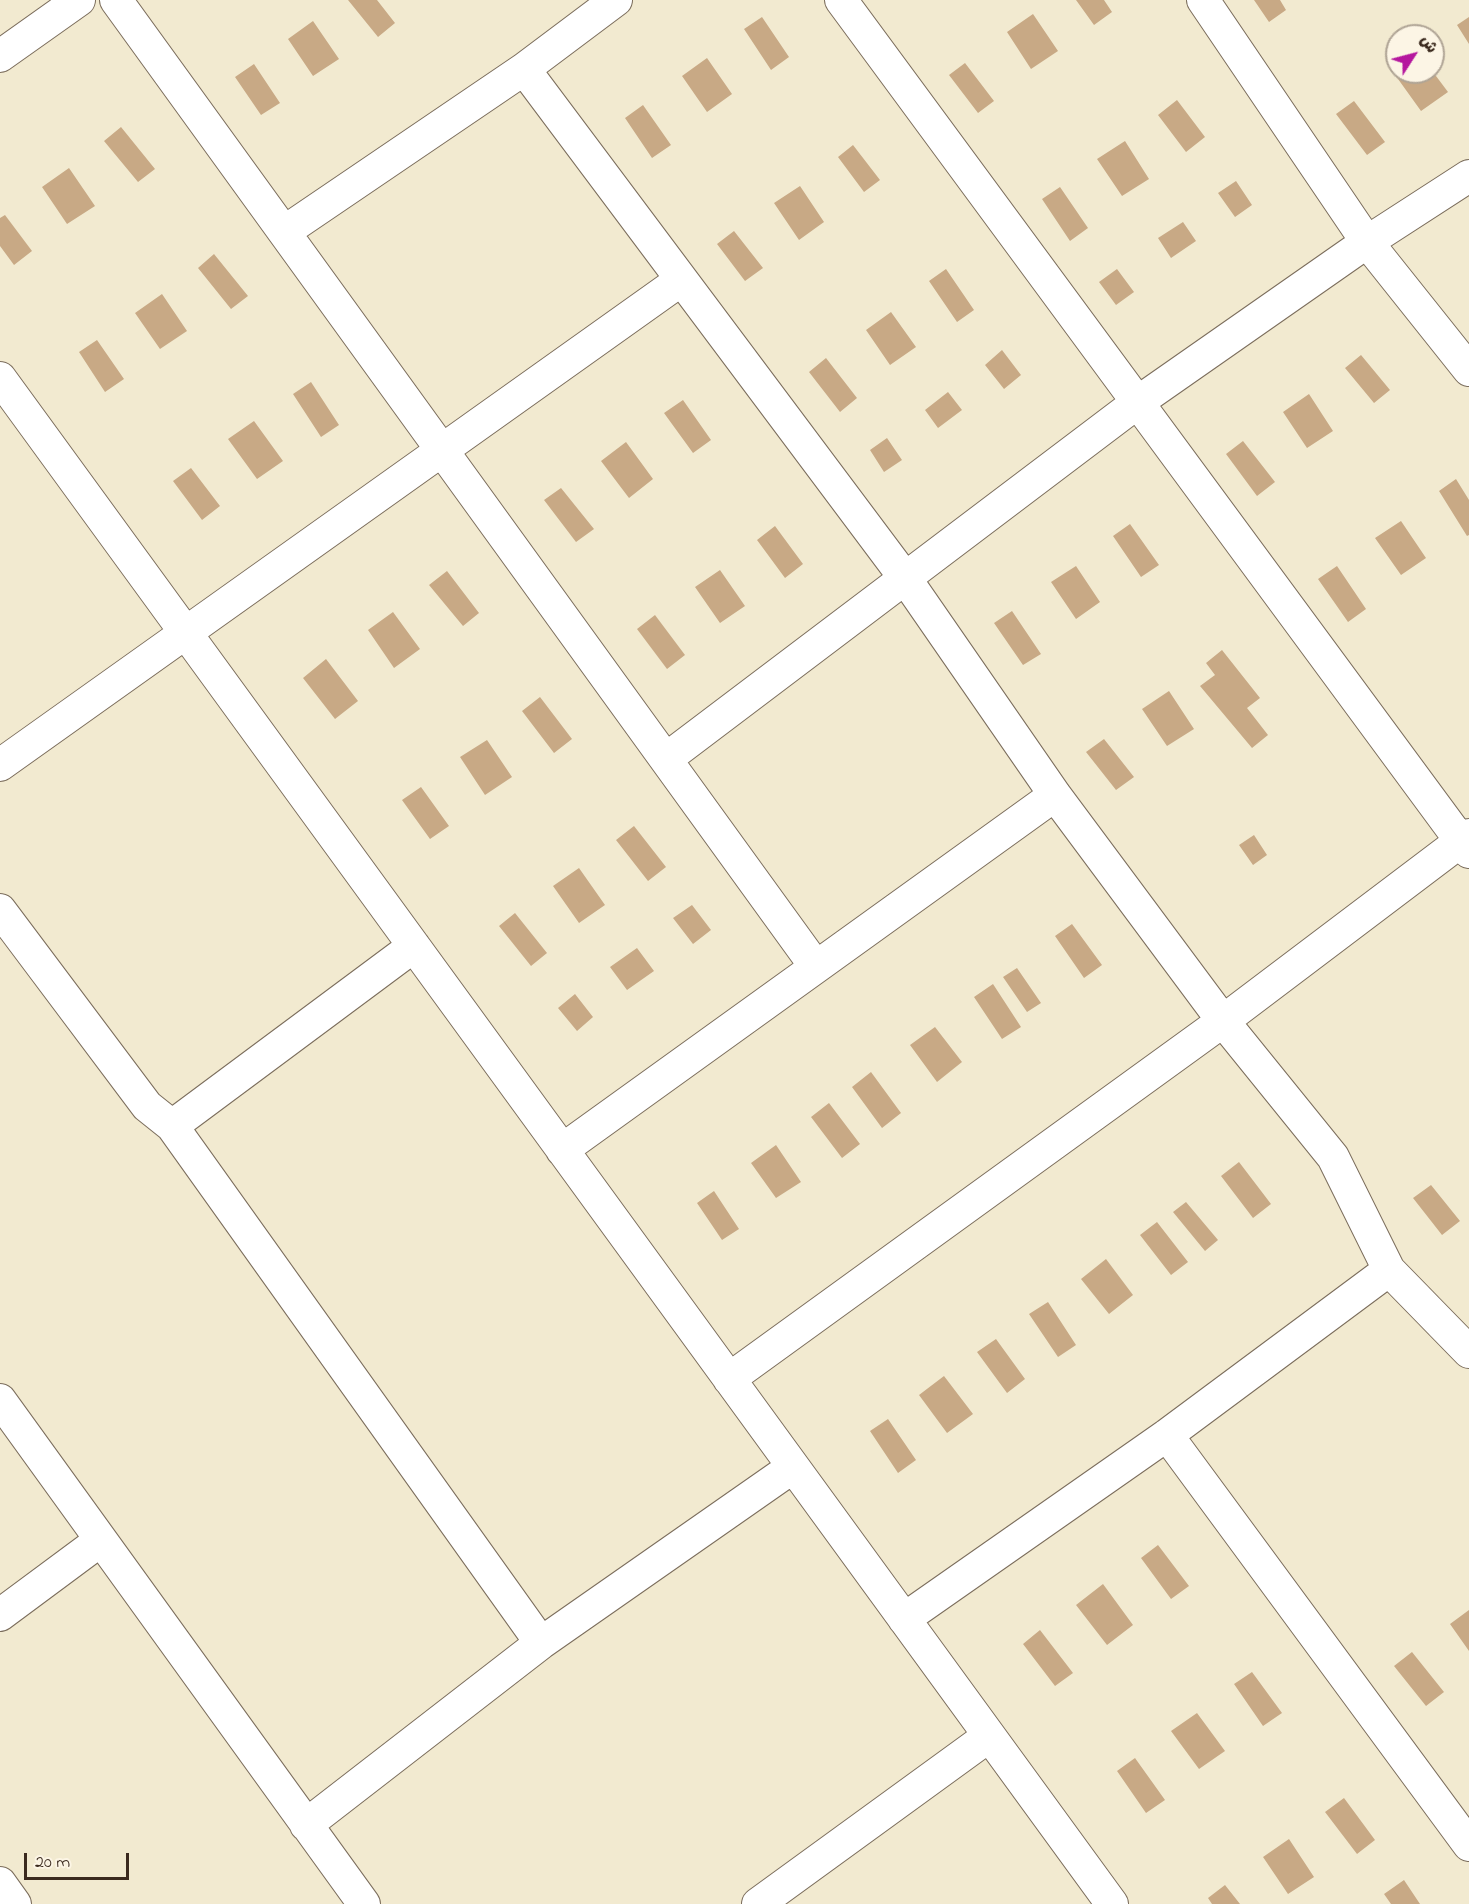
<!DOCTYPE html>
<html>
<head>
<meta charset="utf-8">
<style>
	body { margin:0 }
	#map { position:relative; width:1469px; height:1904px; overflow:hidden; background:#f2ead0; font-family:"Indie Flower","Playpen Sans Arabic",sans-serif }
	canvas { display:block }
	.north { position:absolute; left:1385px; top:24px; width:60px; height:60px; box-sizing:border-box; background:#fcf5e5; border:2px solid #afa495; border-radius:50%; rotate:54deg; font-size:16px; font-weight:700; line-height:24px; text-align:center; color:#3b2a1e }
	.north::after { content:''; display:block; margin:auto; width:21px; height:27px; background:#b5179e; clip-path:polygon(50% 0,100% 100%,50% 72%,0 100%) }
	.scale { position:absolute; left:24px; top:1853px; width:105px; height:27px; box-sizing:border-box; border:3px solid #3b2a1e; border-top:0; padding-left:8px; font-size:18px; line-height:21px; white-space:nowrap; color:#3b2a1e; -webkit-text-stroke:4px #fcf5e5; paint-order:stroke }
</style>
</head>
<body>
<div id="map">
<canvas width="1469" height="1904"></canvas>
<div class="north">ش</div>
<div class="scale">20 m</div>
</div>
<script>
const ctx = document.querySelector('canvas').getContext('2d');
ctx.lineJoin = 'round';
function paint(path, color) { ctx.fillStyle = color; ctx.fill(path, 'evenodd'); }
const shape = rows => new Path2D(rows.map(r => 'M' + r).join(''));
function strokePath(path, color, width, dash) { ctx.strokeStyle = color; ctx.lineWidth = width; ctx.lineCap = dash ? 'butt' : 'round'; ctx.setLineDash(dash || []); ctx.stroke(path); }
const building = shape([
	[348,0,377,0,395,23,378,37],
	[1076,0,1104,0,1112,12,1094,25],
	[1254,0,1280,0,1286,10,1269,22],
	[1033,14,1058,51,1031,69,1007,32],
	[762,17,789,57,771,70,744,29],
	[1469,17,1469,44,1457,25],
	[313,21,339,59,313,76,288,39],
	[707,58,732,94,707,112,682,76],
	[965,63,994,101,978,113,949,75],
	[254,64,280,103,261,115,235,77],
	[1397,69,1397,72,1433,72,1448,92,1421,111,1393,72],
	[1177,100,1205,137,1186,152,1158,115],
	[1354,101,1385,142,1367,155,1336,114],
	[643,105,671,145,652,158,625,118],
	[121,127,155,169,138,182,104,141],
	[1125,141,1149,179,1122,196,1097,159],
	[853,145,880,180,864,192,838,157],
	[69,168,95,206,67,224,42,187],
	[1236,181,1252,205,1235,217,1218,193],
	[800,186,824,222,799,240,774,203],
	[1060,187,1088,228,1070,241,1042,199],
	[5,215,32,251,14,265,0,246,0,218],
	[1183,222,1196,241,1171,258,1158,238],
	[734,231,763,268,745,281,717,244],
	[214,254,248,296,231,309,198,268],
	[946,269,974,310,957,322,929,281],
	[1117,269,1134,292,1116,305,1099,282],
	[162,294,187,331,160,349,135,313],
	[891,312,916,347,890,365,866,330],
	[97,340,124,379,105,392,79,352],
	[1002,350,1021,375,1004,389,985,365],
	[1361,355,1390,390,1374,403,1345,368],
	[826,358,857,398,840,412,809,372],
	[311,382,339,425,321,437,293,394],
	[948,392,962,410,938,428,925,410],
	[1309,394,1333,431,1307,448,1283,412],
	[683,400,711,440,693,453,664,413],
	[254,421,283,461,257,479,228,439],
	[887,438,902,460,884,472,870,450],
	[1243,441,1275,482,1257,496,1226,454],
	[626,442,653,479,629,498,601,461],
	[191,468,220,506,202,520,173,481],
	[1456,479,1469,500,1469,535,1467,536,1439,491],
	[561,488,594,529,576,542,544,500],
	[1401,521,1426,558,1401,575,1375,538],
	[1130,524,1159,565,1141,577,1113,536],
	[775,526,803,564,785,578,757,540],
	[1076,566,1100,602,1076,619,1051,582],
	[1337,566,1366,609,1348,622,1318,579],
	[720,570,745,606,720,623,695,587],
	[447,571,479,613,463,626,429,585],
	[1012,611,1041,654,1023,665,994,623],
	[393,612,420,649,394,668,368,630],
	[655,615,685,655,667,669,637,629],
	[1222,650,1260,698,1247,708,1268,735,1252,748,1200,686,1215,675,1206,663],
	[326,659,358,701,335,719,303,678],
	[1169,691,1194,729,1167,746,1142,709],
	[540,697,572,739,554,753,522,711],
	[1104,739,1134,777,1116,790,1086,752],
	[487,740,512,777,485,795,460,757],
	[421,787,449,826,430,839,402,800],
	[634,826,666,867,648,881,616,840],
	[1254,835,1267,855,1253,865,1239,845],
	[579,868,605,905,579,923,553,886],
	[692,905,711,930,693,944,673,918],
	[515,913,547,953,531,966,499,926],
	[1072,924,1102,965,1084,978,1055,936],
	[637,948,654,971,627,990,610,967],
	[1017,968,1041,1003,1027,1012,1003,977],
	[993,984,1021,1027,1002,1039,974,997],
	[575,994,593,1017,577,1031,558,1008],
	[935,1027,962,1062,937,1082,910,1045],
	[871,1072,901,1113,882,1128,852,1087],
	[829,1103,860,1144,842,1158,811,1117],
	[776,1145,801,1182,776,1198,751,1163],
	[1239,1162,1271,1204,1253,1218,1221,1176],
	[1431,1185,1460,1221,1442,1235,1413,1198],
	[714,1191,739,1229,722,1240,697,1203],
	[1186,1202,1218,1240,1205,1251,1173,1212],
	[1157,1222,1188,1262,1171,1275,1140,1235],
	[1106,1259,1133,1295,1109,1314,1081,1279],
	[1048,1302,1076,1345,1058,1357,1029,1314],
	[996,1339,1025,1379,1007,1393,977,1352],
	[944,1376,973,1414,947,1433,919,1395],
	[888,1419,916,1460,898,1473,870,1431],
	[1158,1545,1189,1586,1171,1599,1141,1558],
	[1103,1584,1133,1625,1107,1645,1076,1605],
	[1469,1610,1469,1651,1450,1624],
	[1040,1630,1073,1673,1055,1686,1023,1644],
	[1412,1652,1444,1692,1426,1706,1394,1666],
	[1252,1672,1282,1713,1263,1726,1234,1684],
	[1197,1713,1225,1751,1199,1769,1171,1731],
	[1135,1758,1165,1800,1146,1813,1117,1771],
	[1344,1798,1375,1840,1357,1854,1325,1812],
	[1289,1839,1314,1877,1288,1894,1263,1857],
	[1404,1880,1420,1904,1391,1904,1384,1894],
	[1225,1885,1240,1904,1212,1904,1208,1898]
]);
const street = shape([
	[116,0,816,967],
	[841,0,1469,852],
	[1203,0,1367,242,1469,370],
	[0,56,79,0],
	[524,69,905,578,1055,795,1223,1021,1333,1157,1389,1270,1469,1352],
	[284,232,524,69,616,0],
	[0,378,1112,1904],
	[666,759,1138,402,1367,242,1469,176],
	[0,765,681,280],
	[0,910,147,1106,172,1126,541,1643],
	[172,1126,414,946],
	[562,1150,1055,795],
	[729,1379,1223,1021,1469,835],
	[0,1400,364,1904],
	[1167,1435,1469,1845],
	[0,1615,101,1540],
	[904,1619,1167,1435,1389,1270],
	[306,1825,541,1643,793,1467],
	[0,1883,15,1904],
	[758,1904,989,1736]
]);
paint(building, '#c8a985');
strokePath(street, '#7b6d5c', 34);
strokePath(street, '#fff', 32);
</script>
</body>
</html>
